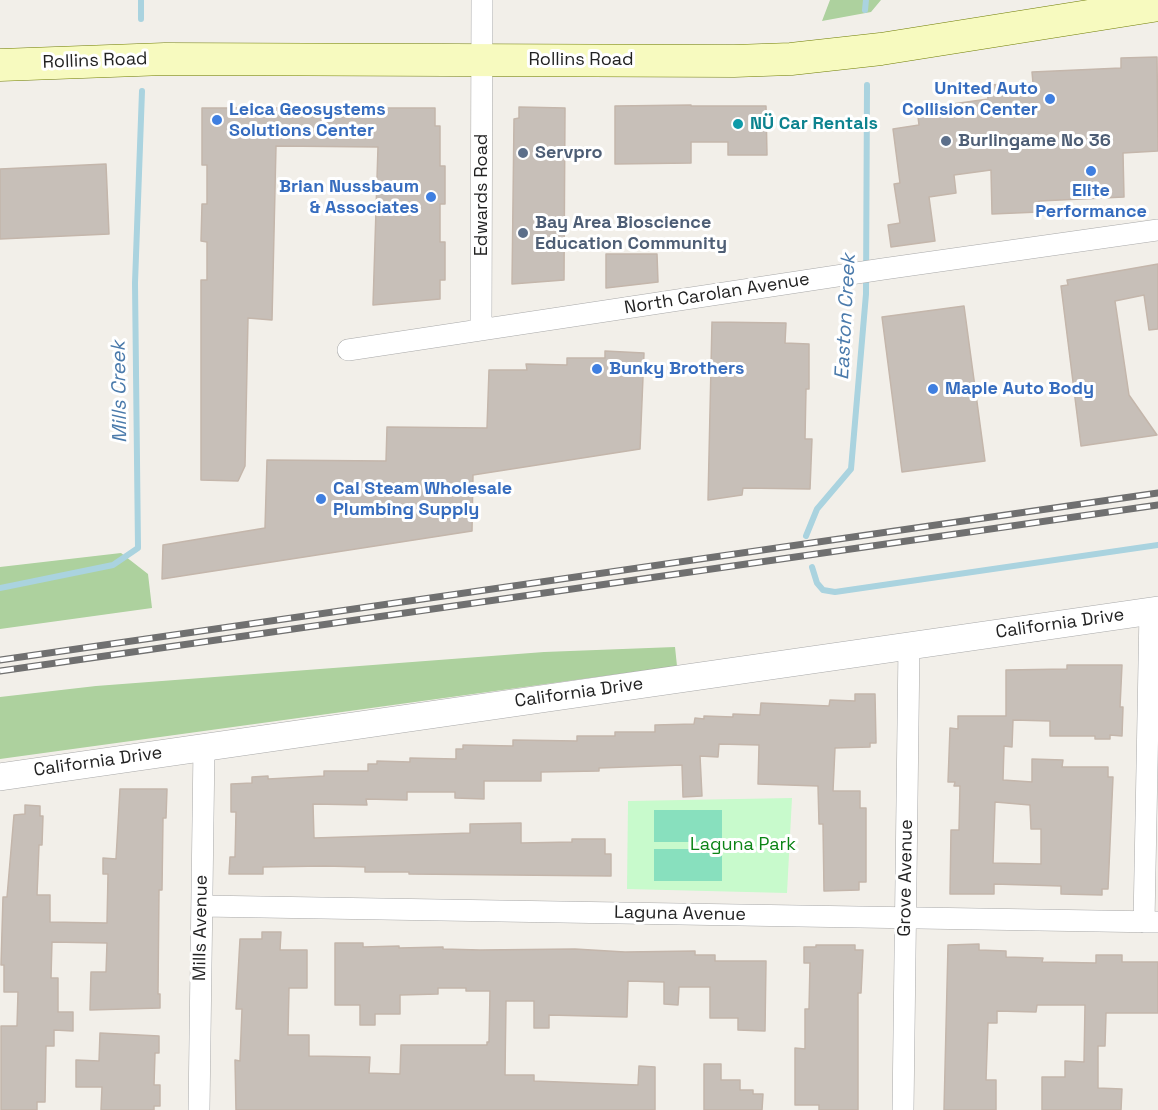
<!DOCTYPE html>
<html>
<head>
<meta charset="utf-8">
<style>
	body { margin:0 }
	canvas { display:block; background:#f2efe9 }
</style>
</head>
<body>
<canvas width="1158" height="1110"></canvas>
<script>
const ctx = document.querySelector('canvas').getContext('2d');
ctx.lineJoin = 'round';
function paint(path, color) { ctx.fillStyle = color; ctx.fill(path, 'evenodd'); }
const shape = rows => new Path2D(rows.map(r => 'M' + r).join(''));
function strokePath(path, color, width, dash) { ctx.strokeStyle = color; ctx.lineWidth = width; ctx.lineCap = dash ? 'butt' : 'round'; ctx.setLineDash(dash || []); ctx.stroke(path); }
function drawText(font, color, halo, rows, align = 'center') {
  ctx.font = font + ' "Space Grotesk",sans-serif'; ctx.lineWidth = 6; ctx.setLineDash([]); ctx.textBaseline = 'middle'; ctx.strokeStyle = halo; ctx.fillStyle = color; for (const [text, x, y, turn = 0] of rows) {
    ctx.save(); ctx.translate(x, y); ctx.rotate((+turn || 0) * Math.PI / 180); ctx.textAlign = isNaN(turn) ? turn : align; if (halo) ctx.strokeText(text, 0, 0); ctx.fillText(text, 0, 0); ctx.restore();
  }
}
const forest = shape([
	[830,0,881,0,871,12,822,21],
	[121,553,148,574,152,608,0,629,0,567],
	[675,647,677,666,0,759,0,697,96,686,544,652]
]);
const park = shape([
	[792,798,787,893,627,889,628,801]
]);
const pitch = shape([
	[654,810,722,810,722,842,654,842],
	[654,849,722,849,722,881,654,881]
]);
const stream = shape([
	[865,10,866,0],
	[141,19,141,0],
	[806,536,817,509,851,469,866,294,867,85],
	[812,567,817,583,823,590,835,592,1158,545],
	[0,588,113,565,138,548,135,283,142,91]
]);
const building = shape([
	[1157,57,1158,151,1123,153,1124,197,1039,201,1039,212,992,214,991,170,954,175,956,193,929,197,935,241,891,247,888,225,900,223,894,184,900,183,893,129,919,125,917,109,988,99,987,85,1033,83,1032,72,1121,68,1121,58,1157,57],
	[691,105,691,106,766,106,767,155,728,155,728,142,691,142,691,163,615,164,615,106,691,105],
	[519,107,565,108,564,280,512,284,514,119,519,118,519,107],
	[202,108,435,108,435,126,440,126,440,166,445,166,445,204,440,204,440,242,445,242,445,280,440,280,440,299,373,305,378,147,276,146,272,320,248,318,245,466,238,481,201,480,201,280,207,280,207,242,201,241,202,204,207,204,207,165,202,165,202,108],
	[106,164,109,234,0,239,0,169,106,164],
	[606,254,657,254,658,282,606,288,606,254],
	[1158,264,1158,329,1149,330,1144,295,1115,301,1129,395,1157,435,1081,446,1061,286,1068,285,1067,280,1158,264],
	[964,306,985,461,902,472,882,317,964,306],
	[712,322,786,323,785,343,809,344,809,389,806,389,805,439,812,439,810,489,743,488,742,495,708,500,712,322],
	[605,351,644,353,640,449,473,475,472,531,162,579,163,545,265,528,267,460,386,461,387,427,487,428,489,370,527,370,526,364,567,365,567,358,605,358,605,351],
	[1067,665,1122,665,1120,707,1123,707,1122,736,1110,735,1110,739,1095,739,1095,736,1050,736,1050,721,1013,720,1012,747,1004,746,1003,780,1032,782,1032,759,1063,760,1062,767,1108,767,1108,777,1113,777,1108,889,1102,889,1102,895,1061,894,1061,886,994,884,994,894,950,894,951,830,959,830,960,786,954,786,955,782,948,782,950,728,958,729,958,716,1006,716,1006,670,1067,669,1067,665],
	[995,802,1030,805,1031,829,1041,829,1041,864,993,863,995,802],
	[855,694,875,694,876,743,870,743,870,747,835,748,833,791,860,791,860,808,866,808,866,882,859,882,859,890,824,891,823,824,819,824,818,786,758,784,759,745,719,744,718,757,700,756,702,796,683,797,682,765,599,768,599,771,541,772,541,781,484,781,484,799,455,798,455,792,407,792,407,800,366,799,367,805,313,804,314,838,470,833,470,824,521,823,521,843,572,842,572,839,605,839,605,854,611,854,611,876,409,874,409,872,365,872,365,867,324,866,263,867,263,874,229,874,230,857,235,857,236,812,231,812,231,784,252,783,252,777,268,776,268,779,324,776,324,771,368,771,368,764,377,764,377,761,410,762,410,758,456,759,456,749,463,749,463,745,513,746,513,740,577,741,577,736,615,736,615,732,655,732,655,725,694,724,695,718,704,719,704,716,733,717,733,714,760,715,761,703,829,706,830,700,855,701,855,694],
	[120,789,167,789,166,818,163,818,162,890,159,890,158,994,160,994,160,1008,90,1010,91,972,106,972,107,943,52,942,51,978,58,978,58,1012,73,1012,73,1031,54,1030,54,1046,46,1046,45,1102,37,1102,37,1110,1,1110,1,1026,17,1026,18,992,4,992,4,965,1,965,3,897,7,897,14,815,25,814,25,805,40,806,40,816,43,816,42,845,39,845,37,895,50,895,50,922,107,923,108,874,103,874,103,858,116,859,120,789],
	[262,932,281,932,280,950,307,950,307,988,289,988,288,1035,309,1035,309,1056,370,1057,369,1073,400,1074,401,1045,487,1045,487,1042,489,1042,490,991,466,991,466,988,438,988,438,994,400,995,400,1014,375,1014,375,1025,360,1025,360,1005,335,1005,335,943,363,943,363,947,399,946,399,948,443,947,443,949,480,950,575,949,625,952,695,951,695,955,715,955,715,961,766,961,765,1031,738,1030,738,1018,710,1018,710,987,679,987,678,1005,664,1004,664,982,628,981,627,1017,549,1015,549,1028,534,1028,534,1001,506,1001,505,1075,534,1075,534,1081,638,1085,639,1066,655,1067,655,1110,236,1110,235,1060,240,1061,242,1009,236,1009,240,939,262,939,262,932],
	[979,944,979,950,1006,951,1006,957,1043,958,1042,962,1096,963,1096,955,1122,955,1122,962,1158,962,1158,1013,1106,1013,1105,1046,1098,1046,1098,1088,1122,1089,1121,1110,1042,1110,1042,1077,1065,1077,1065,1061,1084,1062,1085,1005,1037,1005,1036,1012,997,1011,997,1023,988,1023,986,1080,996,1080,996,1110,944,1110,948,945,979,944],
	[816,945,855,945,855,950,863,950,861,993,858,993,858,1110,819,1110,819,1105,795,1105,795,1048,805,1049,805,1009,809,1009,810,963,804,963,804,947,816,947,816,945],
	[100,1033,159,1036,159,1053,155,1053,154,1085,160,1085,160,1106,154,1106,154,1110,101,1110,102,1087,76,1087,76,1060,99,1061,100,1033],
	[704,1064,721,1064,721,1080,740,1080,740,1090,753,1090,753,1094,763,1094,762,1110,704,1110,704,1064]
]);
const minor = shape([
	[481,330,482,0],
	[348,350,883,269,1158,230],
	[202,906,1158,922],
	[1144,922,1150,611],
	[199,1110,204,747],
	[903,1110,909,646]
]);
const tertiary = shape([
	[0,777,1158,610]
]);
const secondary = shape([
	[0,65,165,59,734,61,791,59,881,49,1158,5]
]);
const rail = shape([
	[0,660,1158,493],
	[0,671,1158,505]
]);
const markers = [
	[1050,99,6,"#3f7fe0"],
	[217,120,6,"#3f7fe0"],
	[738,124,6,"#0f9aa8"],
	[946,141,6,"#5c6f8a"],
	[523,153,6,"#5c6f8a"],
	[1091,171,6,"#3f7fe0"],
	[431,197,6,"#3f7fe0"],
	[523,233,6,"#5c6f8a"],
	[597,369,6,"#3f7fe0"],
	[933,389,6,"#3f7fe0"],
	[321,499,6,"#3f7fe0"]
];
const streetNames = [
	["Rollins Road",581,60],
	["Rollins Road",95,61,-2],
	["Edwards Road",482,195,-90],
	["North Carolan Avenue",717,294,-9],
	["California Drive",1060,624,-8],
	["California Drive",579,693,-8],
	["California Drive",98,762,-8],
	["Grove Avenue",906,878,-89],
	["Laguna Avenue",680,914,1],
	["Mills Avenue",201,928,-89]
];
const shopNames = [
	["United Auto",1038,89,"right"],
	["Collision Center",1038,110,"right"],
	["Leica Geosystems",229,110],
	["Solutions Center",229,131],
	["Brian Nussbaum",419,187,"right"],
	["& Associates",419,208,"right"],
	["Elite",1091,191,"center"],
	["Performance",1091,212,"center"],
	["Bunky Brothers",609,369],
	["Maple Auto Body",945,389],
	["Cal Steam Wholesale",333,489],
	["Plumbing Supply",333,510]
];
const cultureNames = [
	["NÜ Car Rentals",750,124]
];
const serviceNames = [
	["Burlingame No 36",958,141],
	["Servpro",535,153],
	["Bay Area Bioscience",535,223],
	["Education Community",535,244]
];
const parkNames = [
	["Laguna Park",743,845]
];
const waterNames = [
	["Easton Creek",846,317,-87],
	["Mills Creek",120,392,-91]
];
paint(forest, '#add19e');
paint(park, '#c8facc');
paint(pitch, '#88e0be');
strokePath(stream, '#aad3df', 6);
paint(building, '#c7bfb8');
strokePath(building, '#c4b6ab', 1.5);
strokePath(minor, '#a9a9a9', 22);
strokePath(tertiary, '#a9a9a9', 28);
strokePath(secondary, '#707d05', 33);
strokePath(minor, '#fff', 21);
strokePath(tertiary, '#fff', 27);
strokePath(secondary, '#f7fabf', 32);
strokePath(rail, '#707070', 7);
strokePath(rail, '#fff', 4.5, [14]);
for (const [x, y, r, color] of markers) { const dot = new Path2D(); dot.arc(x, y, r, 0, 2 * Math.PI); ctx.fillStyle = color; ctx.fill(dot); strokePath(dot, '#fff', 2); }
drawText('18px', '#222', '#fff', streetNames);
drawText('bold 18px', '#366cbe', '#fff', shopNames, 'left');
drawText('bold 18px', '#0d838f', '#fff', cultureNames, 'left');
drawText('bold 18px', '#4e5e75', '#fff', serviceNames, 'left');
drawText('18px', '#0c8416', '#fff', parkNames);
drawText('italic 20px', '#4a7aab', '#fff', waterNames);
</script>
</body>
</html>
